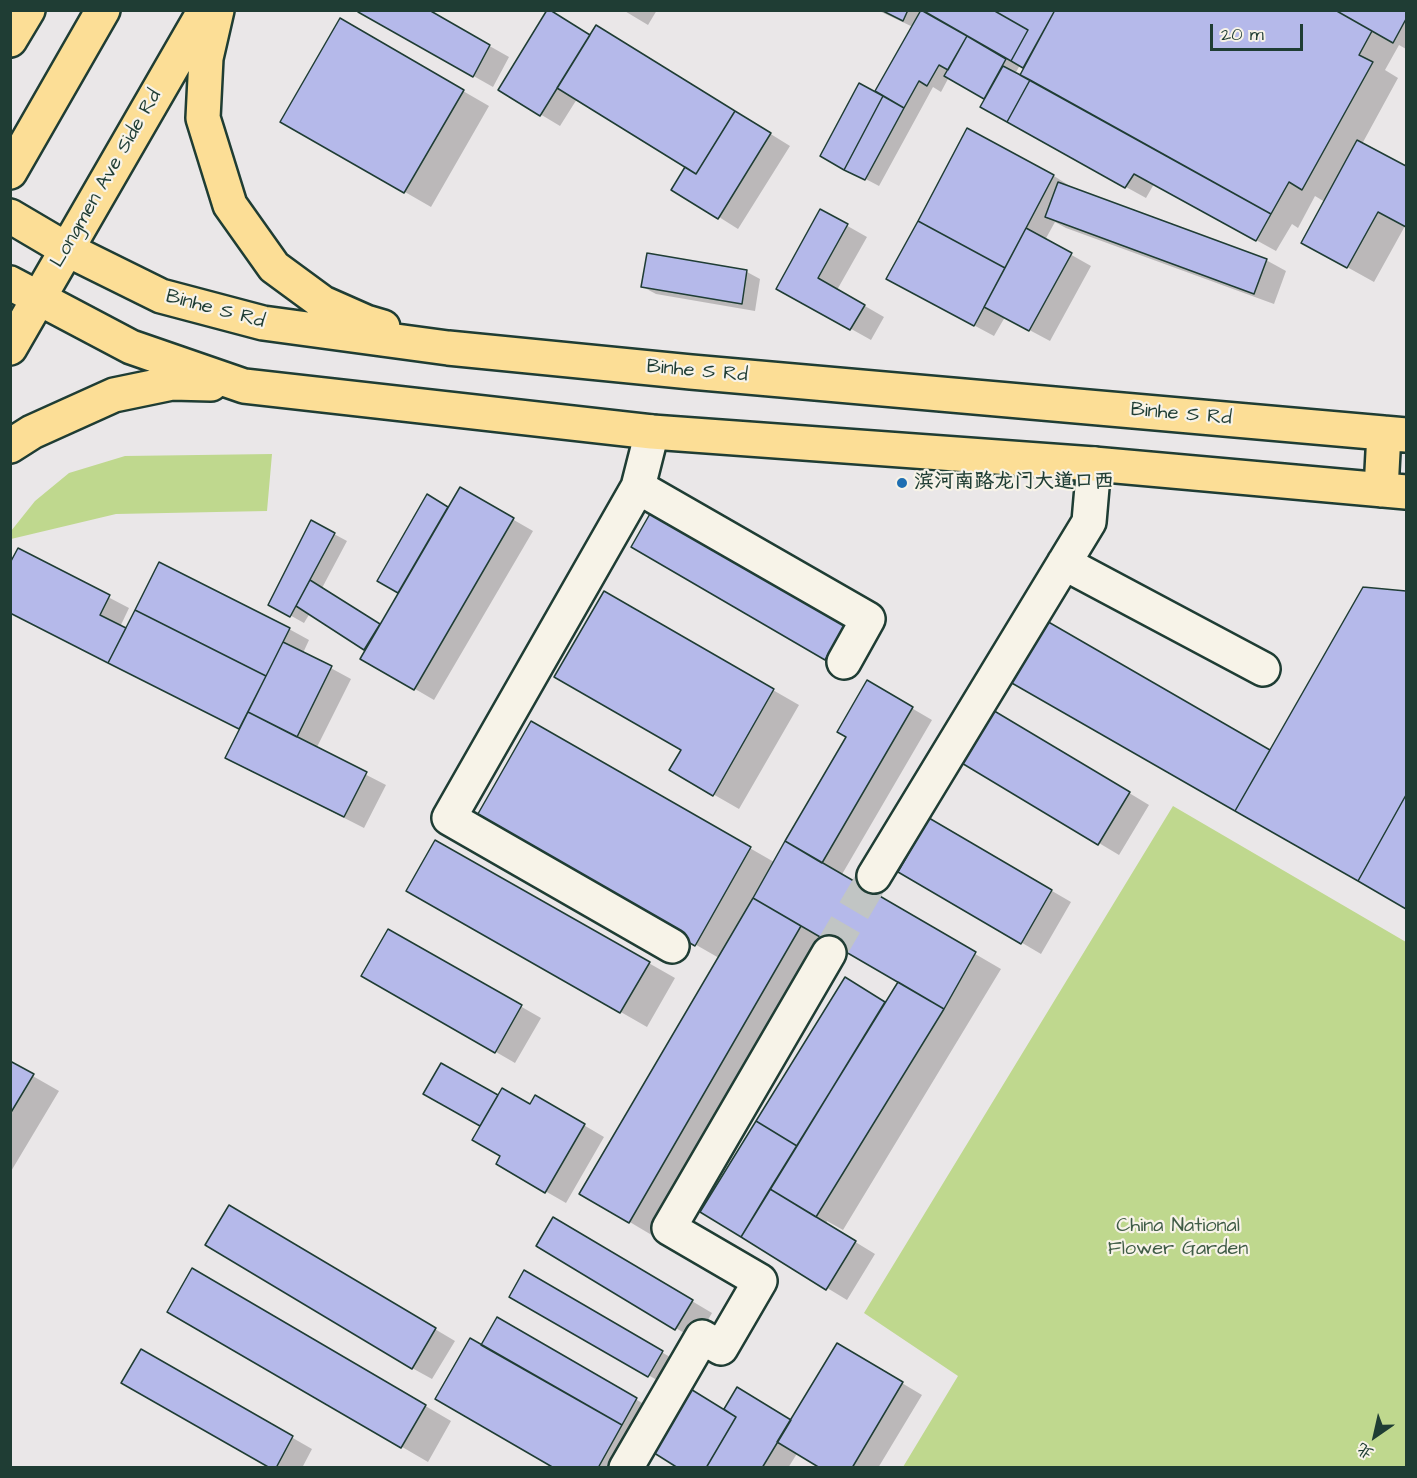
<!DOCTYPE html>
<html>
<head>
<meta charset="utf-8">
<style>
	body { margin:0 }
	#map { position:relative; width:1417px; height:1478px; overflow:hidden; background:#eae7e8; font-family:"Architects Daughter","LXGW WenKai TC",sans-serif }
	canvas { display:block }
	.frame { position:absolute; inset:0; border:12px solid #1f3d34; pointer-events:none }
	.north { position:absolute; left:1345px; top:1406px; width:60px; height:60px; -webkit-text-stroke:4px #f7f3e8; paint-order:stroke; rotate:214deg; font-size:16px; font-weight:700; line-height:24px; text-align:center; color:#1f3d34 }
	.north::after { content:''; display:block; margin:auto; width:21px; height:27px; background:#1f3d34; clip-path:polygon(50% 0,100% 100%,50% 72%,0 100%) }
	.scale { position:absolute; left:1210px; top:24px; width:93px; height:27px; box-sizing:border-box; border:3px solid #1f3d34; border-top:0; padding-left:8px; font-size:18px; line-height:21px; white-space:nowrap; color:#1f3d34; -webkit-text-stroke:4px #f7f3e8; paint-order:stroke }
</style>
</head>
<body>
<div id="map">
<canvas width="1417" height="1478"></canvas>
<div class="frame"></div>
<div class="north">北</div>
<div class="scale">20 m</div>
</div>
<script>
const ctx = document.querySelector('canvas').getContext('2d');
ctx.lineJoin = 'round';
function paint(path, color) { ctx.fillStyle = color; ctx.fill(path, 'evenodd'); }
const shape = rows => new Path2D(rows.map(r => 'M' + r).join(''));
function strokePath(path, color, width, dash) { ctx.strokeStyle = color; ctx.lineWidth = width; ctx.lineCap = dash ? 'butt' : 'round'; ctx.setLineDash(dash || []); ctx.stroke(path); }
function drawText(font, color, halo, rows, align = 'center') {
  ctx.font = font + ' "Architects Daughter","LXGW WenKai TC",sans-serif'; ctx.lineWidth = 4.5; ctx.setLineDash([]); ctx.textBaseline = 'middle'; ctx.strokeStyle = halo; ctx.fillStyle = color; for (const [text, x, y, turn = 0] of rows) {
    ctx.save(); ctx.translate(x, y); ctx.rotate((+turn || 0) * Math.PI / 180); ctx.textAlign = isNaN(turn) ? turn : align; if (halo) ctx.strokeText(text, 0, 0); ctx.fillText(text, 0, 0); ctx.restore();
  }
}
const green = shape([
	[272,454,267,511,116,514,11,539,11,531,35,501,69,473,125,456],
	[1173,806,1406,942,1406,1467,903,1467,958,1376,864,1313]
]);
const shadow = shape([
	[426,10,509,57,493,87,360,12],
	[623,10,657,10,648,25],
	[877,10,1406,10,1406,49,1399,45,1385,70,1398,78,1362,144,1406,168,1406,227,1405,226,1374,282,1329,257,1325,202,1315,196,1298,228,1292,224,1276,251,1154,184,1146,198,1028,133,986,99,949,77,941,92,933,87,879,186,835,163,913,27],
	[1020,65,1025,68,1029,81,1015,74],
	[340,20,489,106,431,207,282,121],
	[568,22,591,37,616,38,790,146,738,229,719,217,687,167,577,99,560,126,540,114],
	[967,130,1054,176,1073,188,1072,189,1266,260,1286,271,1274,304,1066,228,1055,222,1045,240,1091,266,1050,341,1005,317,994,336,908,290,888,278],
	[821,211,867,237,837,290,884,317,871,340,778,288],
	[648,255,747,272,760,279,755,311,656,294,643,287],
	[460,489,533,531,434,700,362,658,367,650,310,613,304,623,270,604,334,534,347,541,322,588,381,625,400,593,379,580,428,496,449,509],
	[633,546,864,638,846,670],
	[18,550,129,608,120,627,126,630,289,629,309,640,303,653,351,679,316,749,386,785,364,828,246,768,241,729,10,613],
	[1364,588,1406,592,1406,908,1038,697,1271,752],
	[604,593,799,705,739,809,671,770,686,755],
	[867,682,932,720,841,876,1001,969,843,1230,827,1221,826,1224,875,1254,847,1300,702,1212,865,990,886,1004,900,981,828,940,655,1237,581,1193,719,958,477,819,532,723,774,862,848,736],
	[1012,722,1149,805,1119,855,962,761],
	[930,820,1071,902,1041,954,900,871],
	[436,842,675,978,647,1027,408,890],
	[389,931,541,1018,515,1063,363,975],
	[10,1063,59,1091,10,1173],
	[425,1093,498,1098,531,1106,536,1097,604,1137,566,1203,498,1164,502,1156,482,1126],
	[229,1207,455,1341,432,1379,412,1368],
	[554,1219,712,1313,696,1340,538,1246],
	[193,1270,451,1421,428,1462,169,1311],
	[524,1272,682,1364,669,1387,511,1296],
	[497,1319,656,1411,624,1468,557,1468,482,1347],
	[838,1345,922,1395,878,1468,823,1468,798,1452,788,1468,681,1468,724,1411,738,1389,791,1421],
	[141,1351,312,1449,302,1468,272,1468]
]);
const building = shape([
	[359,10,429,10,490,45,473,77,358,12,359,10],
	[547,10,550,10,590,35,540,116,498,90,547,10],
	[881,10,908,10,903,21,881,10],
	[921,10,967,36,948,70,939,65,927,86,919,81,904,108,875,91,921,10],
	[922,10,993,10,1028,30,1011,61,922,10],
	[993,10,1055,10,1023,68,1011,61,1028,30,993,10],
	[1055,10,1335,10,1372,31,1359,55,1373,62,1302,190,1289,182,1271,214,1020,75,1055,10],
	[1335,10,1406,10,1406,19,1393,43,1335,10],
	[340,18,464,90,404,193,280,122,340,18],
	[596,25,735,111,696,174,557,88,596,25],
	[967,36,1006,59,984,99,944,76,967,36],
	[1003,66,1030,80,1007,122,980,107,1003,66],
	[1030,80,1271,214,1256,241,1134,174,1125,188,1007,122,1030,80],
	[859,83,883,96,844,170,820,156,859,83],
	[883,96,904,108,865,180,844,170,883,96],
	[735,111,771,133,718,219,671,190,685,167,696,174,735,111],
	[967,128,1054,175,1005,268,918,221,967,128],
	[1357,140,1406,166,1406,227,1378,212,1347,268,1301,243,1357,140],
	[1058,182,1267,259,1254,294,1045,217,1058,182],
	[820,209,848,224,818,278,865,305,850,330,776,289,820,209],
	[918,221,1005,268,974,326,886,279,918,221],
	[1026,228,1072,253,1029,331,984,307,1026,228],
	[647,253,747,270,742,304,641,287,647,253],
	[460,487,514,518,414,690,360,659,460,487],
	[427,494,448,507,398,593,377,581,427,494],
	[651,512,846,625,825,660,631,547,651,512],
	[311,520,335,533,290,617,268,605,311,520],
	[18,548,110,595,100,615,126,628,108,663,10,613,10,563,18,548],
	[159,562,290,628,266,676,135,610,159,562],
	[310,580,380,624,364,650,296,606,310,580],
	[1363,587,1406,591,1406,795,1358,881,1235,811,1363,587],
	[604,591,774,689,713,796,669,770,681,750,554,677,604,591],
	[135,610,266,676,239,729,108,663,135,610],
	[1045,620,1270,750,1235,811,1010,682,1045,620],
	[283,642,332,666,297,737,248,712,283,642],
	[867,680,913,707,822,863,785,841,846,737,837,732,867,680],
	[991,709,1130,792,1098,845,960,762,991,709],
	[248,712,367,772,344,817,225,758,248,712],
	[531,721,751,847,695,946,475,819,531,721],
	[1406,795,1406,909,1358,881,1406,795],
	[929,818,1052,890,1021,944,898,872,929,818],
	[435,840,650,962,620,1013,406,891,435,840],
	[785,841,976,952,944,1009,753,898,785,841],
	[753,898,801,926,629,1223,579,1194,753,898],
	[388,929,522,1005,495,1053,361,976,388,929],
	[845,977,885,1002,797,1146,756,1121,845,977],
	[898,982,944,1009,816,1217,770,1189,898,982],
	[10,1061,34,1074,10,1114,10,1061],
	[441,1063,498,1095,480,1126,423,1094,441,1063],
	[502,1088,530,1104,535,1095,585,1124,545,1193,496,1164,500,1156,472,1140,502,1088],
	[756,1121,797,1146,741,1237,700,1212,756,1121],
	[770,1189,856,1241,826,1290,741,1237,770,1189],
	[229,1205,436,1328,412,1369,205,1245,229,1205],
	[553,1217,693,1300,675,1330,536,1246,553,1217],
	[192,1268,426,1405,401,1448,167,1312,192,1268],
	[524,1270,663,1351,648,1377,509,1297,524,1270],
	[497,1317,637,1398,622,1425,481,1345,497,1317],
	[470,1338,622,1425,598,1468,554,1468,435,1399,470,1338],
	[837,1343,903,1382,852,1468,820,1468,777,1442,837,1343],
	[141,1349,293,1436,276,1468,270,1468,121,1383,141,1349],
	[737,1387,791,1420,762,1468,706,1468,736,1417,724,1409,737,1387],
	[689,1388,736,1417,706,1468,678,1468,651,1451,689,1388]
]);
const minorTunnel = shape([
	[829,953,874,876]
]);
const minor = shape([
	[638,487,652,432],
	[1064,563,1263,669],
	[874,876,1089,522,1094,464],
	[672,946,449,818,638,487,868,619,844,662],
	[626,1468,702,1337,721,1348,760,1281,669,1228,829,953]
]);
const major = shape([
	[217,10,206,58,203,118,230,205,274,267,323,303,366,322,383,327],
	[10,216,66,249,161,296,263,323,448,348,691,372,1406,435],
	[10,283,131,347,244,386,652,432,1094,464,1406,492],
	[10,348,205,10],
	[10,446,32,432,114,395,172,383,211,384],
	[1381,490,1384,433]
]);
const highway = shape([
	[10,40,28,10],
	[10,172,103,10]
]);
const markers = [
	[902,483,6,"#1f6fb2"]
];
const streetNames = [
	["Longmen Ave Side Rd",107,179,-60],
	["Binhe S Rd",215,310,15],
	["Binhe S Rd",697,372,5],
	["Binhe S Rd",1181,415,5]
];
const poiNames = [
	["滨河南路龙门大道口西",914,483]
];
const parkNames = [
	["China National",1178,1227],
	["Flower Garden",1178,1250]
];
paint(green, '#bfd88e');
paint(shadow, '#0003');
paint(building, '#b5b9ea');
strokePath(building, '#1f3d34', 1.5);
strokePath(minorTunnel, '#c1c5c4', 33, [33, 16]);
strokePath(minor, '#1f3d34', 38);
strokePath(major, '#1f3d34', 38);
strokePath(highway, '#1f3d34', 38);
strokePath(minor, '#f7f3e8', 33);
strokePath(major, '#fcde96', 33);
strokePath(highway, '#fcde96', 33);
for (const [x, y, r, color] of markers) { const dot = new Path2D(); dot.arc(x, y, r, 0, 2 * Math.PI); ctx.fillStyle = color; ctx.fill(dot); strokePath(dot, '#f7f3e8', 2); }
drawText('20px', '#1f3d34', '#f7f3e8', streetNames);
drawText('bold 20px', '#1f3d34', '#f7f3e8', poiNames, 'left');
drawText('20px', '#3f5c46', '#f7f3e8', parkNames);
</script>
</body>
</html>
